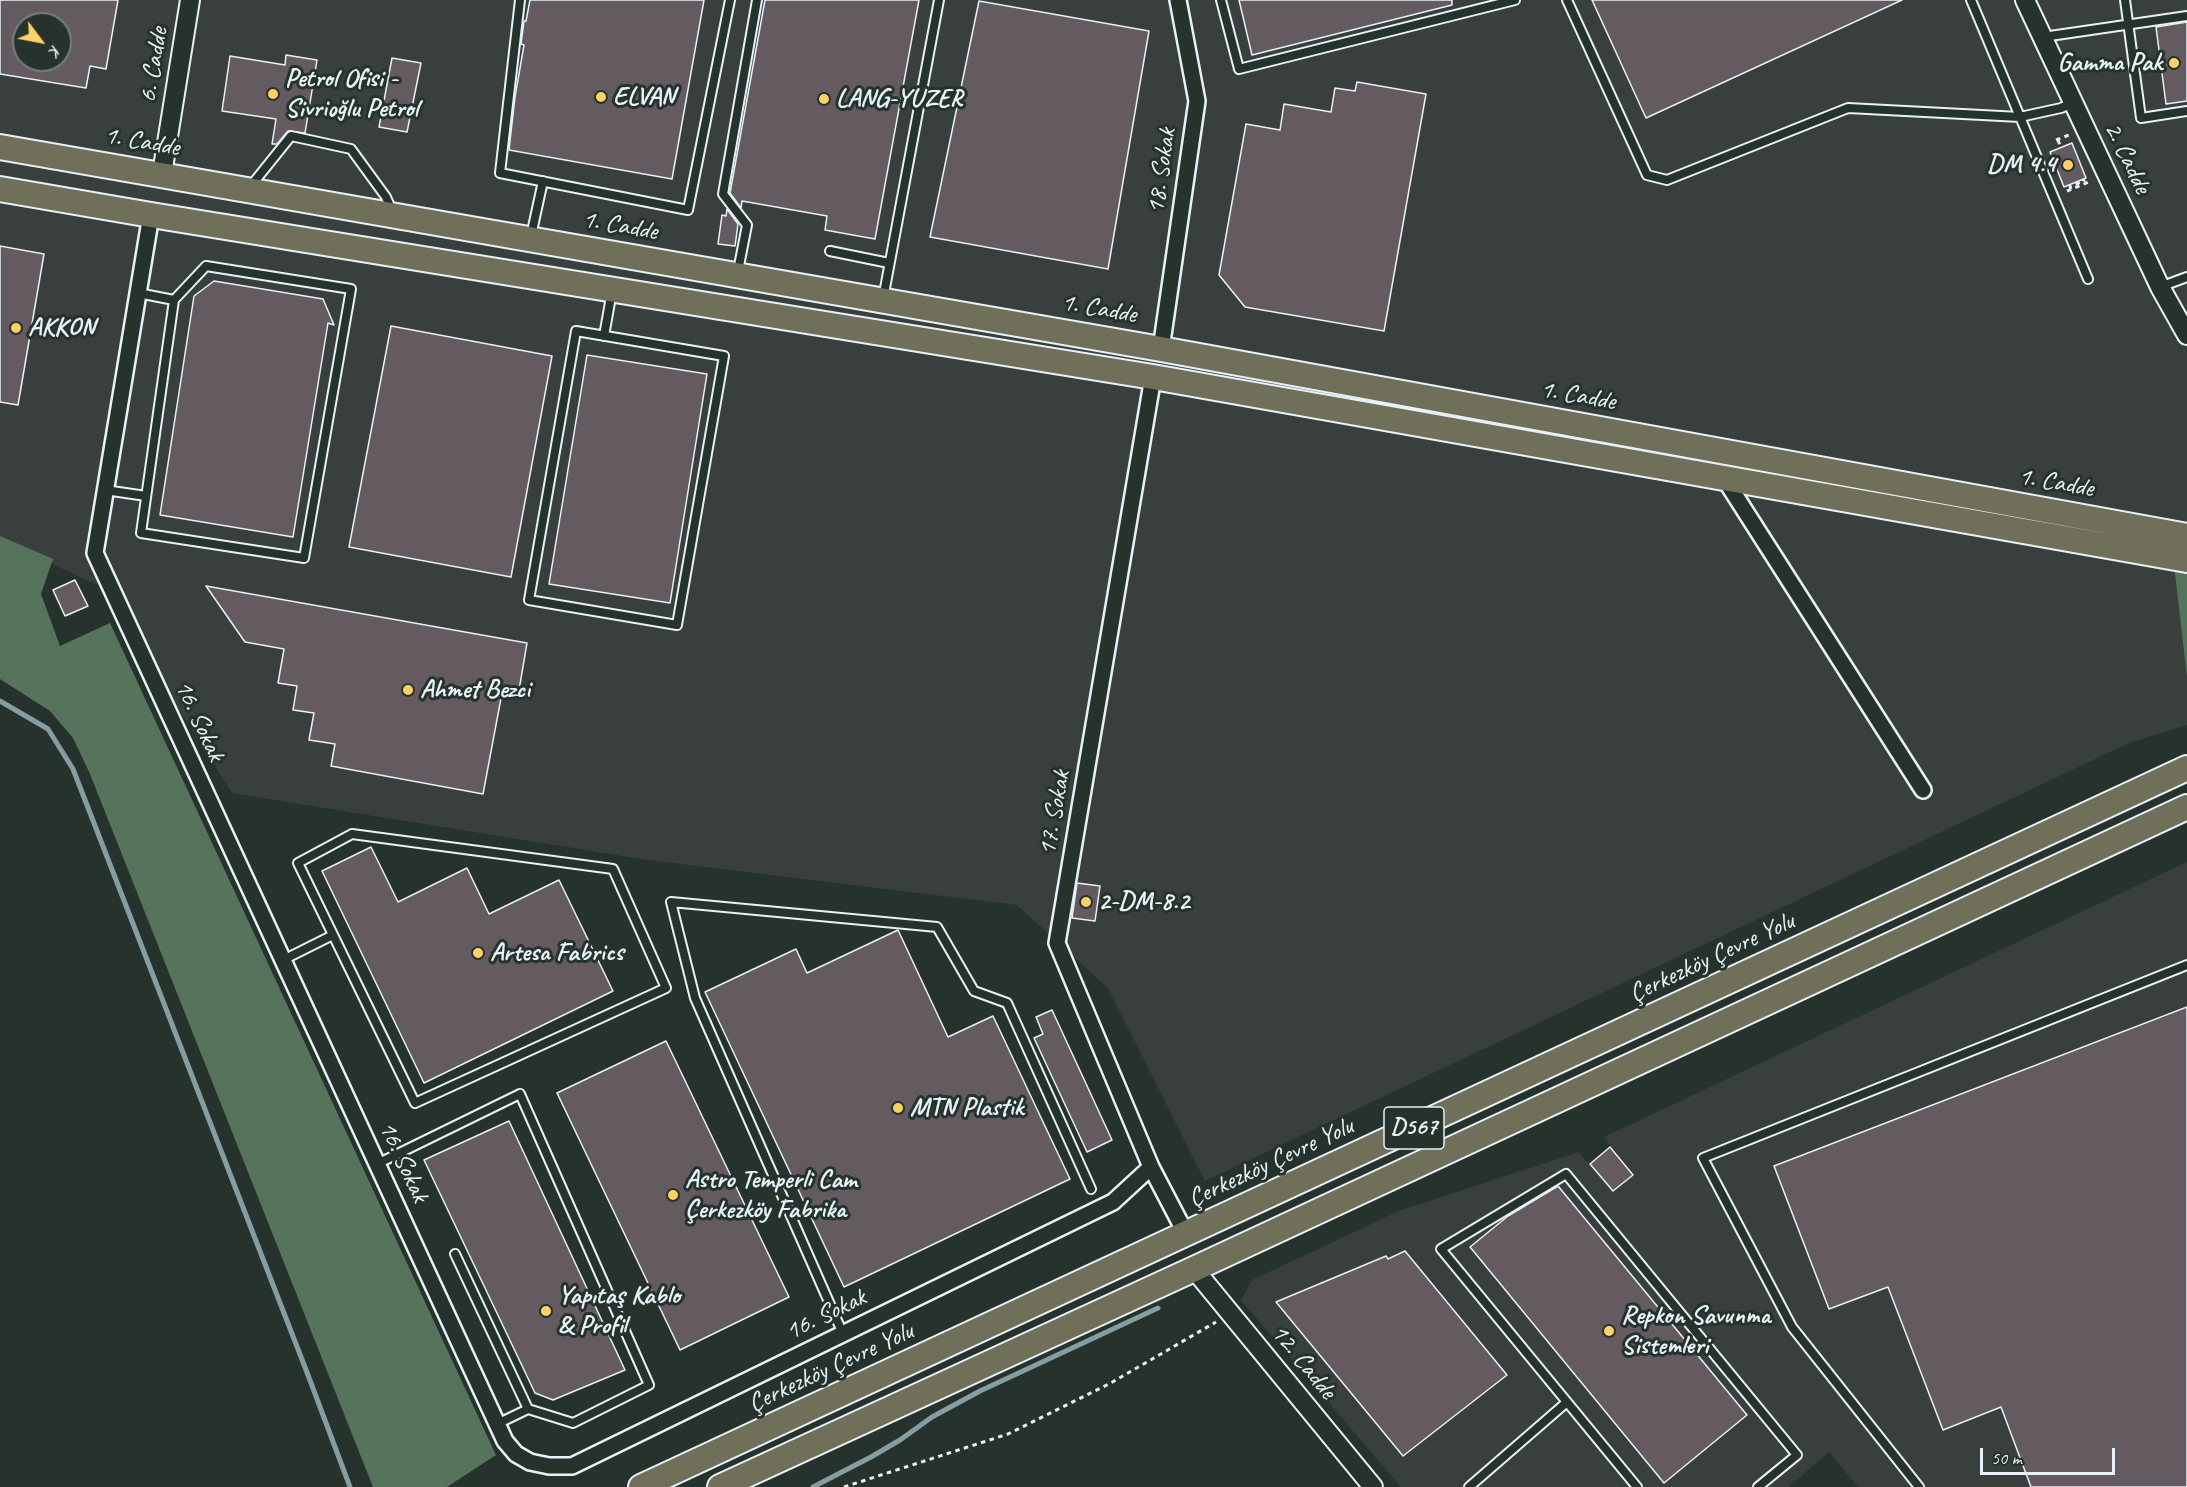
<!DOCTYPE html>
<html>
<head>
<meta charset="utf-8">
<style>
	body { margin:0 }
	#map { position:relative; width:2187px; height:1487px; overflow:hidden; background:#26332d; font-family:Caveat,sans-serif }
	canvas { display:block }
	.north { position:absolute; left:12px; top:12px; width:60px; height:60px; box-sizing:border-box; background:#26332d; border:2px solid #747f7e; border-radius:50%; rotate:122deg; font-size:16px; font-weight:700; line-height:24px; text-align:center; color:#e8f1f8 }
	.north::after { content:''; display:block; margin:auto; width:21px; height:27px; background:#ffd166; clip-path:polygon(50% 0,100% 100%,50% 72%,0 100%) }
	.scale { position:absolute; left:1980px; top:1448px; width:135px; height:27px; box-sizing:border-box; border:3px solid #e8f1f8; border-top:0; padding-left:8px; font-size:18px; line-height:21px; white-space:nowrap; color:#e8f1f8; -webkit-text-stroke:4px #26332d; paint-order:stroke }
</style>
</head>
<body>
<div id="map">
<canvas width="2187" height="1487"></canvas>
<div class="north">K</div>
<div class="scale">50 m</div>
</div>
<script>
const ctx = document.querySelector('canvas').getContext('2d');
ctx.lineJoin = 'round';
function paint(path, color) { ctx.fillStyle = color; ctx.fill(path, 'evenodd'); }
const shape = rows => new Path2D(rows.map(r => 'M' + r).join(''));
function strokePath(path, color, width, dash) { ctx.strokeStyle = color; ctx.lineWidth = width; ctx.lineCap = dash ? 'butt' : 'round'; ctx.setLineDash(dash || []); ctx.stroke(path); }
function drawText(font, color, halo, rows, align = 'center') {
  ctx.font = font + ' Caveat,sans-serif'; ctx.lineWidth = 6; ctx.setLineDash([]); ctx.textBaseline = 'middle'; ctx.strokeStyle = halo; ctx.fillStyle = color; for (const [text, x, y, turn = 0] of rows) {
    ctx.save(); ctx.translate(x, y); ctx.rotate((+turn || 0) * Math.PI / 180); ctx.textAlign = isNaN(turn) ? turn : align; if (halo) ctx.strokeText(text, 0, 0); ctx.fillText(text, 0, 0); ctx.restore();
  }
}
const built = shape([
	[0,0,2187,0,2187,725,2129,743,1205,1181,1108,988,1017,905,648,860,232,793,100,586,0,540],
	[24,24,60,24,60,60,24,60],
	[2187,862,2187,1487,1858,1487,1829,1452,1788,1487,1401,1487,1241,1300,1252,1280,1399,1211,1578,1152,1614,1191,1633,1174,1604,1137]
]);
const green = shape([
	[0,536,53,559,41,594,60,646,110,623,496,1455,447,1487,373,1487,90,774,73,738,50,711,0,679],
	[2174,565,2187,568,2187,677]
]);
const stream = shape([
	[0,701,48,729,73,769,308,1375,350,1487],
	[813,1487,871,1457,900,1440,932,1417,980,1391,1158,1308]
]);
const building = shape([
	[0,0,118,0,106,69,90,66,86,88,0,74,0,0],
	[24,24,60,24,60,60,24,60,24,24],
	[530,0,704,0,672,179,509,150,515,97,524,45,521,44,524,21,526,21,530,0],
	[765,0,919,0,875,239,825,230,827,216,742,201,741,208,730,193,765,0],
	[1239,0,1452,0,1452,5,1252,55,1239,0],
	[1592,0,1902,0,1646,118,1592,0],
	[979,1,1149,31,1108,269,930,237,979,1],
	[2187,22,2187,101,2166,104,2156,27,2187,22],
	[286,55,317,60,305,133,288,131,277,144,272,144,276,119,222,111,230,56,285,65,286,55],
	[392,58,421,63,407,132,379,127,392,58],
	[1357,82,1426,94,1384,331,1245,307,1219,275,1246,124,1280,130,1284,104,1331,112,1335,88,1355,91,1357,82],
	[2072,143,2086,178,2064,187,2050,152,2072,143],
	[727,209,738,224,735,246,718,244,722,215,726,216,727,209],
	[0,246,44,254,18,405,0,402,0,246],
	[214,281,323,299,334,325,328,323,293,537,160,515,194,296,214,281],
	[391,326,552,356,511,577,349,547,391,326],
	[587,355,707,374,670,603,549,584,587,355],
	[75,580,88,606,65,616,53,590,75,580],
	[206,586,527,643,518,696,502,693,483,794,331,766,335,744,309,740,314,713,293,710,297,686,278,683,284,649,245,642,206,586],
	[371,847,398,902,467,868,489,914,559,880,613,991,424,1083,322,871,371,847],
	[1077,883,1100,886,1095,921,1072,918,1077,883],
	[898,930,948,1037,993,1016,1070,1179,844,1287,705,992,796,949,807,973,898,930],
	[2187,1007,2187,1487,2031,1487,2001,1407,1943,1430,1888,1287,1829,1309,1774,1166,2187,1007],
	[1052,1010,1112,1140,1087,1152,1034,1038,1043,1034,1036,1017,1052,1010],
	[666,1041,789,1297,680,1350,557,1093,666,1041],
	[509,1121,625,1370,553,1400,535,1393,424,1160,509,1121],
	[1610,1147,1633,1175,1613,1191,1590,1164,1610,1147],
	[1558,1186,1747,1415,1664,1483,1470,1247,1508,1216,1558,1186],
	[1405,1251,1507,1375,1403,1456,1276,1302,1386,1256,1388,1259,1405,1251]
]);
const path = shape([
	[2056,140,2069,135],
	[2058,140,2061,148],
	[2071,189,2070,186,2084,181,2083,179],
	[2067,191,2091,181],
	[844,1487,1008,1434,1109,1384,1216,1322]
]);
const service = shape([
	[520,0,500,173,688,210,730,0],
	[1221,0,1239,69,1515,0],
	[1567,0,1647,175,1667,180,1848,108,2020,117,2061,108,2072,103],
	[1971,0,2088,279],
	[2125,0,2141,118,2187,111],
	[2043,37,2187,16],
	[250,187,291,136,351,149,386,197,392,211],
	[531,236,543,181],
	[830,251,889,263],
	[206,266,351,289,304,558,141,533,174,300,206,266],
	[738,271,747,225,723,194,757,0],
	[2160,287,2187,277],
	[138,293,174,300],
	[883,299,939,0],
	[576,331,724,356,677,625,529,600,576,331],
	[604,336,612,291],
	[105,490,146,496],
	[352,834,613,869,666,988,415,1103,298,863,352,834],
	[283,960,333,935],
	[377,1164,520,1094,649,1385,573,1423,528,1409,455,1254],
	[843,1334,695,998,671,902,937,927,974,991,1007,1003,1091,1189],
	[497,1424,528,1409],
	[1469,1487,1567,1402],
	[1637,1487,1441,1249,1566,1174,1797,1455,1758,1487],
	[1919,1487,1792,1327,1703,1158,2187,965]
]);
const minor = shape([
	[151,215,95,553,505,1441,516,1454,530,1462,549,1466,572,1466,1113,1202,1151,1167],
	[1161,349,1197,101,1178,0],
	[1153,377,1057,943,1151,1167,1186,1234],
	[1724,478,1923,790]
]);
const tertiary = shape([
	[2025,0,2160,287,2187,335],
	[162,174,190,0],
	[1194,1269,1373,1487]
]);
const primary = shape([
	[0,147,1161,349,2187,536],
	[0,189,151,215,1153,377,2187,560]
]);
const trunk = shape([
	[641,1487,2187,768],
	[720,1487,1194,1269,2187,807]
]);
const markers = [
	[2174,63,6,"#ffd166"],
	[273,94,6,"#ffd166"],
	[601,97,6,"#ffd166"],
	[824,99,6,"#ffd166"],
	[2068,165,6,"#ffd166"],
	[16,328,6,"#ffd166"],
	[408,690,6,"#ffd166"],
	[1086,902,6,"#ffd166"],
	[478,953,6,"#ffd166"],
	[898,1108,6,"#ffd166"],
	[673,1195,6,"#ffd166"],
	[546,1311,6,"#ffd166"],
	[1609,1331,6,"#ffd166"]
];
const shields = [
	[1414,1128,60]
];
const shieldNames = [
	["D567",1414,1128]
];
const poiNames = [
	["Gamma Pak",2162,63,"right"],
	["Petrol Ofisi -",285,79],
	["Sivrioğlu Petrol",285,109],
	["ELVAN",613,97],
	["LANG-YUZER",836,99],
	["DM 4.4",2056,165,"right"],
	["AKKON",28,328],
	["Ahmet Bezci",420,690],
	["2-DM-8.2",1098,902],
	["Artesa Fabrics",490,953],
	["MTN Plastik",910,1108],
	["Astro Temperli Cam",685,1180],
	["Çerkezköy Fabrika",685,1210],
	["Yapıtaş Kablo",558,1296],
	["& Profil",558,1326],
	["Repkon Savunma",1621,1316],
	["Sistemleri",1621,1346]
];
const streetNames = [
	["6. Cadde",154,65,-81],
	["1. Cadde",142,142,10],
	["2. Cadde",2127,158,64],
	["18. Sokak",1162,171,-82],
	["1. Cadde",620,226,10],
	["1. Cadde",1099,309,10],
	["1. Cadde",1578,396,10],
	["1. Cadde",2056,483,10],
	["16. Sokak",199,721,65],
	["17. Sokak",1055,813,-80],
	["Çerkezköy Çevre Yolu",1712,958,-25],
	["16. Sokak",403,1162,65],
	["Çerkezköy Çevre Yolu",1271,1163,-25],
	["16. Sokak",826,1315,-26],
	["12. Cadde",1303,1362,51],
	["Çerkezköy Çevre Yolu",831,1368,-25]
];
paint(built, '#393f3d');
paint(green, '#56745b');
strokePath(stream, '#859ea2', 5);
paint(building, '#645b61');
strokePath(building, '#e8f1f8', 1.5);
strokePath(service, '#e8f1f8', 12);
strokePath(minor, '#e8f1f8', 20);
strokePath(tertiary, '#e8f1f8', 22);
strokePath(primary, '#e8f1f8', 28);
strokePath(trunk, '#e8f1f8', 28);
strokePath(path, '#e8f1f8', 3, [4.5, 4.5]);
strokePath(service, '#26332d', 8);
strokePath(minor, '#26332d', 15);
strokePath(tertiary, '#26332d', 18);
strokePath(primary, '#706f59', 24);
strokePath(trunk, '#706f59', 24);
for (const [x, y, r, color] of markers) { const dot = new Path2D(); dot.arc(x, y, r, 0, 2 * Math.PI); ctx.fillStyle = color; ctx.fill(dot); strokePath(dot, '#26332d', 2); }
for (const [x, y, w] of shields) { const box = new Path2D(); box.roundRect(x - w / 2, y - 21, w, 42, 4.5); ctx.fillStyle = '#26332d'; ctx.fill(box); strokePath(box, '#e8f1f8', 1.5); }
drawText('bold 24px', '#e8f1f8', null, shieldNames);
drawText('bold 26px', '#e8f1f8', '#26332d', poiNames, 'left');
drawText('26px', '#e8f1f8', '#26332d', streetNames);
</script>
</body>
</html>
